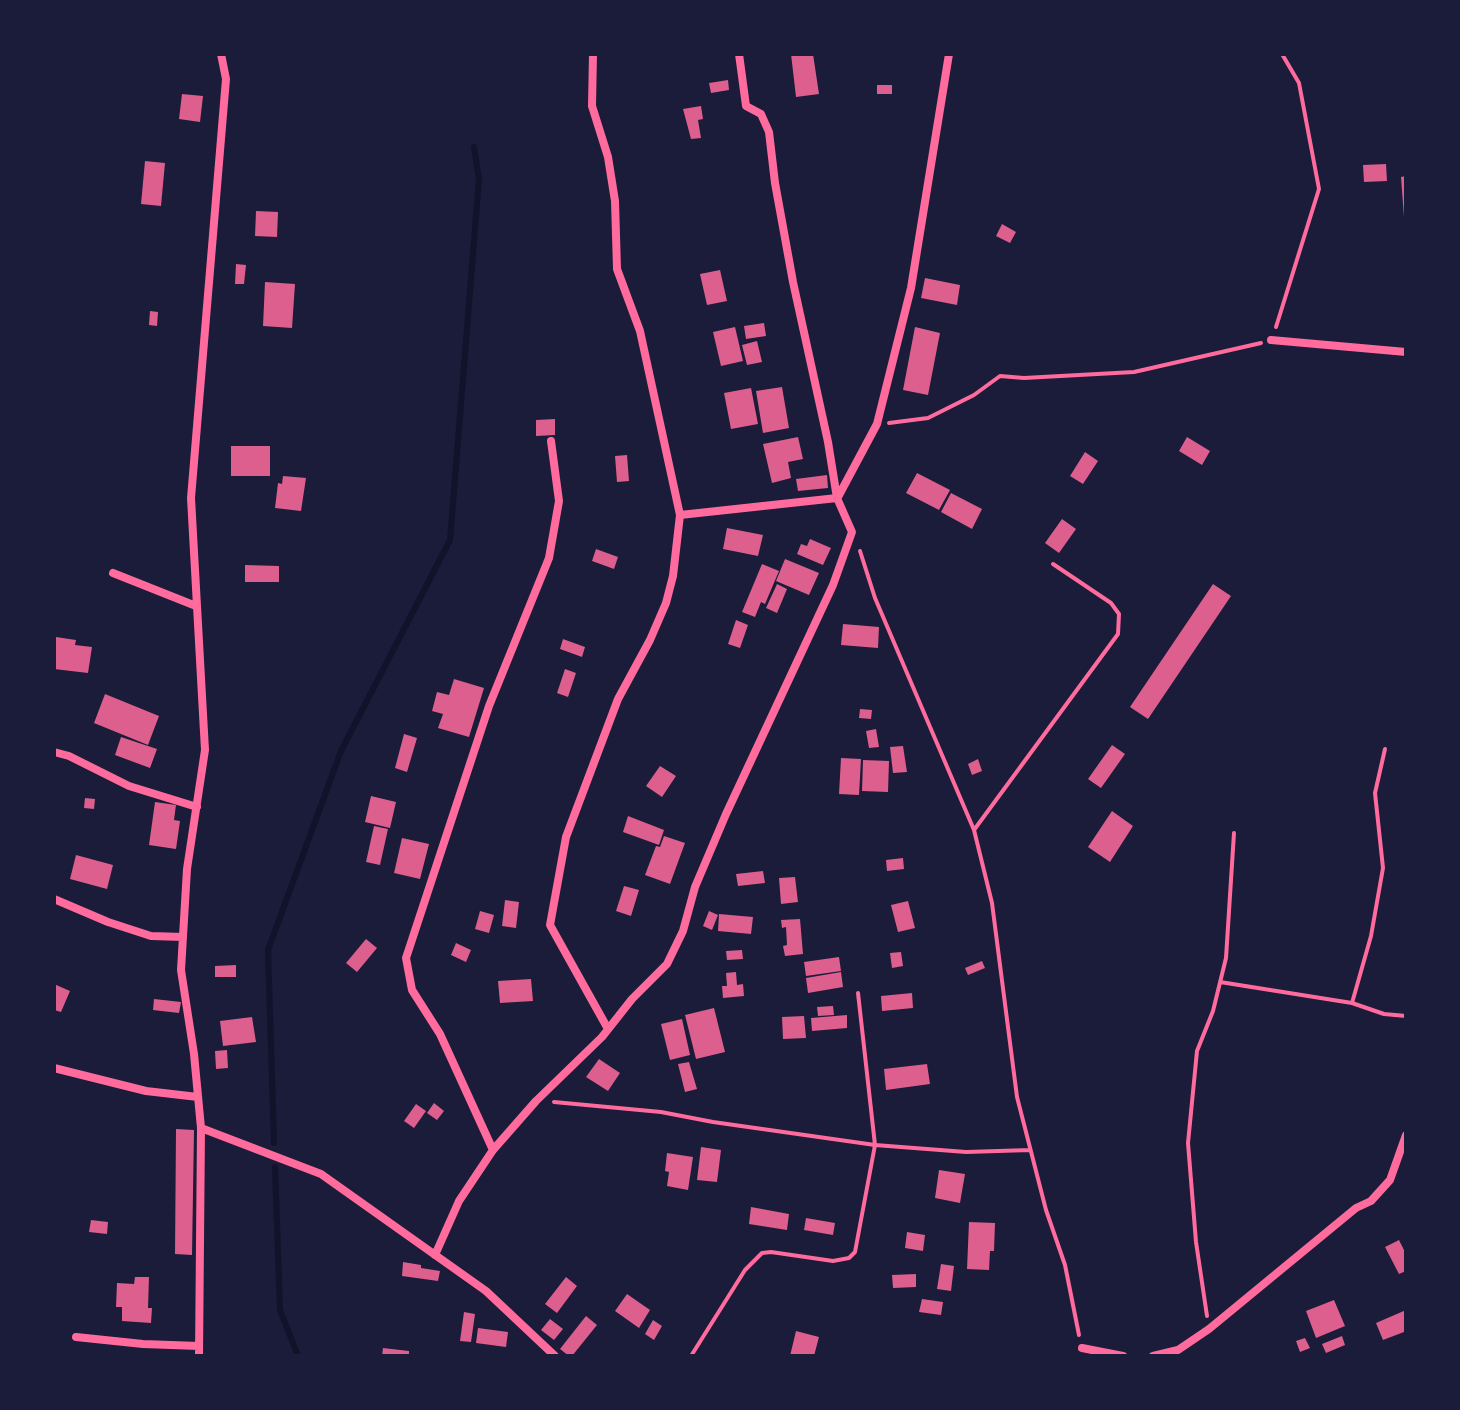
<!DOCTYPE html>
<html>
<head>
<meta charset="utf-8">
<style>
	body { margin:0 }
	#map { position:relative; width:1460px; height:1410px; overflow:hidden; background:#1b1b3a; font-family:Signika,sans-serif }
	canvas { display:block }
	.frame { position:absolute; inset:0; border:56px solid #1b1b3a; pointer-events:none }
</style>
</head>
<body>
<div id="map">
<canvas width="1460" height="1410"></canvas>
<div class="frame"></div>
</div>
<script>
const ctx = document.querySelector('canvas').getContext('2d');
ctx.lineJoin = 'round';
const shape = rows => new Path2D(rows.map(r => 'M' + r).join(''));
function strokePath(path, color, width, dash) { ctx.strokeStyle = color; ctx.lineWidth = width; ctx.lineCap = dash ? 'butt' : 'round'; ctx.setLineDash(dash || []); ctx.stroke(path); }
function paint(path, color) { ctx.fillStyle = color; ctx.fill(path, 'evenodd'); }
const stream = shape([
	[274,1143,268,950,341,751,450,540,479,179,474,147],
	[275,1167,280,1310,298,1356]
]);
const building = shape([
	[791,54,813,54,819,94,796,97],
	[728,80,729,90,711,93,709,83],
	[877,85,892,85,892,94,877,94],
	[182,94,203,96,200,122,179,119],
	[701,106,703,119,698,120,701,138,691,139,683,109],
	[145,161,165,163,161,206,141,204],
	[1386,164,1387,181,1364,182,1363,165],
	[1406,176,1406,217,1404,217,1401,177],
	[256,211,278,212,277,237,255,236],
	[1002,224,1016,232,1010,243,996,236],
	[236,264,246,265,244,284,235,284],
	[720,270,727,301,707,305,700,274],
	[925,278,960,285,957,305,921,298],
	[265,282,295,284,292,328,263,326],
	[150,311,158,312,157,326,149,325],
	[764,323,766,336,746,339,744,326],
	[735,327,743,361,721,366,713,332],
	[915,327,940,333,928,395,903,390],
	[757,341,762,362,747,365,742,345],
	[782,387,789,428,763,433,756,391],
	[751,388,758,424,731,429,724,393],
	[555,419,555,435,536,436,536,420],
	[798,437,803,459,788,462,791,478,772,483,763,444],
	[1187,437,1210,451,1202,465,1179,451],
	[231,446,270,446,270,476,231,476],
	[1085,452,1098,461,1083,484,1070,476],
	[627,455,629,481,617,482,615,456],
	[917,473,950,490,939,510,906,493],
	[827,475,828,488,798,491,796,479],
	[283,476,306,478,301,511,275,508,278,483,282,484],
	[951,493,982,509,972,529,941,512],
	[1062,519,1076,529,1059,553,1045,543],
	[727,528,763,535,758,556,723,549],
	[810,539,831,548,823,565,797,554,801,544,807,546],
	[596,549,618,557,614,569,592,561],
	[785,559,819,573,809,595,776,581],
	[762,564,779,571,765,604,761,602,755,617,742,612],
	[245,565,279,566,279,582,245,582],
	[777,584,787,589,777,613,766,608],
	[1213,584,1231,596,1148,719,1130,707],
	[736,620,748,625,740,648,728,644],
	[843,624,879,627,878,648,841,645],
	[56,637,76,640,75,645,92,647,88,673,54,669],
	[563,639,585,647,582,657,560,649],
	[565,669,576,673,568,697,557,693],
	[454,679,484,688,469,737,438,728,443,714,432,711,437,692,449,695],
	[105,694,159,716,148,745,94,723],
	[860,709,872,710,871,719,859,718],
	[876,729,879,747,869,748,866,731],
	[404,734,417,738,407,772,395,768],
	[121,737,157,749,150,768,115,755],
	[1112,745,1125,754,1101,788,1088,779],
	[903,746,907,772,893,773,890,747],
	[841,758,861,759,859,795,839,794],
	[978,759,982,771,972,775,968,764],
	[863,760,889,761,888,792,862,791],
	[660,766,676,776,662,797,646,786],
	[371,796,396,802,390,828,365,822],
	[85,798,95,799,94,809,84,808],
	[155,802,176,805,174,820,180,821,176,849,149,845],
	[1112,811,1133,826,1110,862,1088,847],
	[628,816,664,830,659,845,623,832],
	[374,826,388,829,380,865,366,862],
	[664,836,685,843,670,884,645,875,656,846,660,847],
	[402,838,429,844,420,879,394,873],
	[76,855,113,865,107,889,70,879],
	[903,858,904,869,887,871,886,860],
	[763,871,765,883,738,886,736,874],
	[795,877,798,902,781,904,779,878],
	[624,886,639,890,631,916,616,911],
	[505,900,519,902,516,928,502,926],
	[908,901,915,928,898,932,891,905],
	[480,911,494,915,489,933,475,929],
	[709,911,718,915,712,930,703,926],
	[719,914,753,917,751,934,718,931],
	[800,919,803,954,785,956,783,946,787,945,786,927,782,928,781,920],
	[366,939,377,948,357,972,346,963],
	[456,943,471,950,466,962,451,955],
	[742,950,743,959,727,960,726,951],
	[901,952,903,966,892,968,890,953],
	[839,957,841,971,806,976,804,962],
	[982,961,985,968,968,975,965,968],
	[236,965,236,977,215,977,215,966],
	[736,972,737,985,743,984,744,996,723,998,722,986,727,986,726,973],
	[841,972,843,987,808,993,806,978],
	[531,979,533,1001,500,1003,498,981],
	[54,984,70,991,61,1012,54,1010],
	[912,993,913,1008,882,1011,881,996],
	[154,999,181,1002,179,1013,153,1010],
	[833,1006,834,1015,818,1016,817,1007],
	[714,1008,725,1052,696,1059,685,1015],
	[847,1015,847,1028,812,1031,811,1018],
	[804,1016,806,1038,783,1039,782,1017],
	[252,1017,256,1042,223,1046,220,1021],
	[682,1019,690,1055,670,1060,661,1024],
	[227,1050,228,1068,216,1069,215,1051],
	[599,1059,620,1073,608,1091,586,1077],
	[689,1062,697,1089,685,1092,678,1064],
	[927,1064,930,1084,886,1090,884,1069],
	[434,1103,444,1111,437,1120,427,1113],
	[416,1104,426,1111,414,1128,404,1121],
	[176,1129,194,1130,192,1255,175,1254],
	[701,1147,721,1150,717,1182,697,1180],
	[667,1153,693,1157,688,1190,667,1186,669,1172,665,1171],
	[939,1170,965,1174,960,1203,935,1198],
	[751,1207,789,1214,787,1230,749,1224],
	[806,1218,835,1223,833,1235,804,1230],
	[91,1220,108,1222,107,1234,89,1232],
	[969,1222,995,1223,994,1251,990,1251,989,1270,967,1269],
	[907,1232,925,1235,923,1251,905,1248],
	[1399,1240,1406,1254,1406,1271,1399,1274,1385,1247],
	[403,1262,421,1265,421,1268,440,1271,438,1281,402,1276],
	[941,1264,954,1266,951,1291,937,1289],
	[916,1274,916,1287,893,1288,892,1275],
	[135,1277,149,1277,148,1308,152,1308,151,1323,122,1321,122,1307,116,1307,117,1283,134,1284],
	[566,1277,577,1286,557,1313,545,1304],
	[627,1294,650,1310,639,1328,615,1311],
	[922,1299,943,1302,941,1315,919,1312],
	[1334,1300,1345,1326,1316,1338,1306,1311],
	[1406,1310,1404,1332,1383,1340,1376,1323],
	[464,1312,475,1314,471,1342,460,1341],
	[586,1316,597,1325,572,1356,569,1356,560,1349],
	[550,1319,563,1329,554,1340,541,1330],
	[653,1320,662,1326,654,1340,645,1334],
	[478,1328,508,1332,506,1347,476,1343],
	[796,1331,819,1337,814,1356,790,1356],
	[1342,1336,1345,1345,1326,1353,1322,1344],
	[1305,1338,1310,1348,1300,1352,1296,1341],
	[383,1348,409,1351,409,1356,382,1356]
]);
const path = shape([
	[1276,327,1319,189,1299,83,1282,54],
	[889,423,928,418,974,395,1000,376,1024,378,1134,372,1261,343],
	[860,551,875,598,974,830,992,903,1017,1097,1046,1210,1065,1265,1079,1335],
	[974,830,1118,634,1119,614,1111,603,1053,564],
	[1220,982,1352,1003,1384,1014,1406,1016],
	[1352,1003,1371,936,1383,868,1375,793,1385,749],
	[554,1102,661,1112,713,1122,875,1145,966,1152,1030,1150],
	[1207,1316,1196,1242,1188,1143,1197,1051,1213,1011,1226,958,1234,833],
	[691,1356,745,1270,762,1253,771,1252,833,1261,849,1258,855,1252,875,1145,858,993]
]);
const minor = shape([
	[593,54,592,106,608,157,615,201,617,269,640,331,680,515],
	[1271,340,1406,352],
	[838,497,877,424,911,288,949,54],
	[113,573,196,606],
	[54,752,69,756,129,786,197,807],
	[54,899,108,922,151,936,183,937],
	[608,1029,550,925,566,837,618,699,650,640,666,603,673,576,680,515,837,498],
	[54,1068,146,1091,198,1097],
	[201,1128,321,1174,486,1291,555,1356],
	[493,1150,440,1034,412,990,406,958,489,706,549,558,559,501,551,441],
	[435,1255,459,1201,493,1150,536,1101,602,1037,632,999,667,964,683,931,695,887,726,814,833,585,852,532,837,498,828,442,793,282,775,183,769,132,761,114,746,106,739,54],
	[76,1337,143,1344,199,1346],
	[1082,1348,1123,1356],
	[199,1356,201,1128,194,1054,181,970,187,869,205,750,191,498,226,79,221,54],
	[1153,1356,1178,1350,1209,1329,1356,1208,1371,1201,1390,1180,1406,1135]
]);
strokePath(stream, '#12122b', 6);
paint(building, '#dd5f8e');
strokePath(path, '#ff6b9d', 4);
strokePath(minor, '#ff6b9d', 8);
</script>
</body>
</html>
